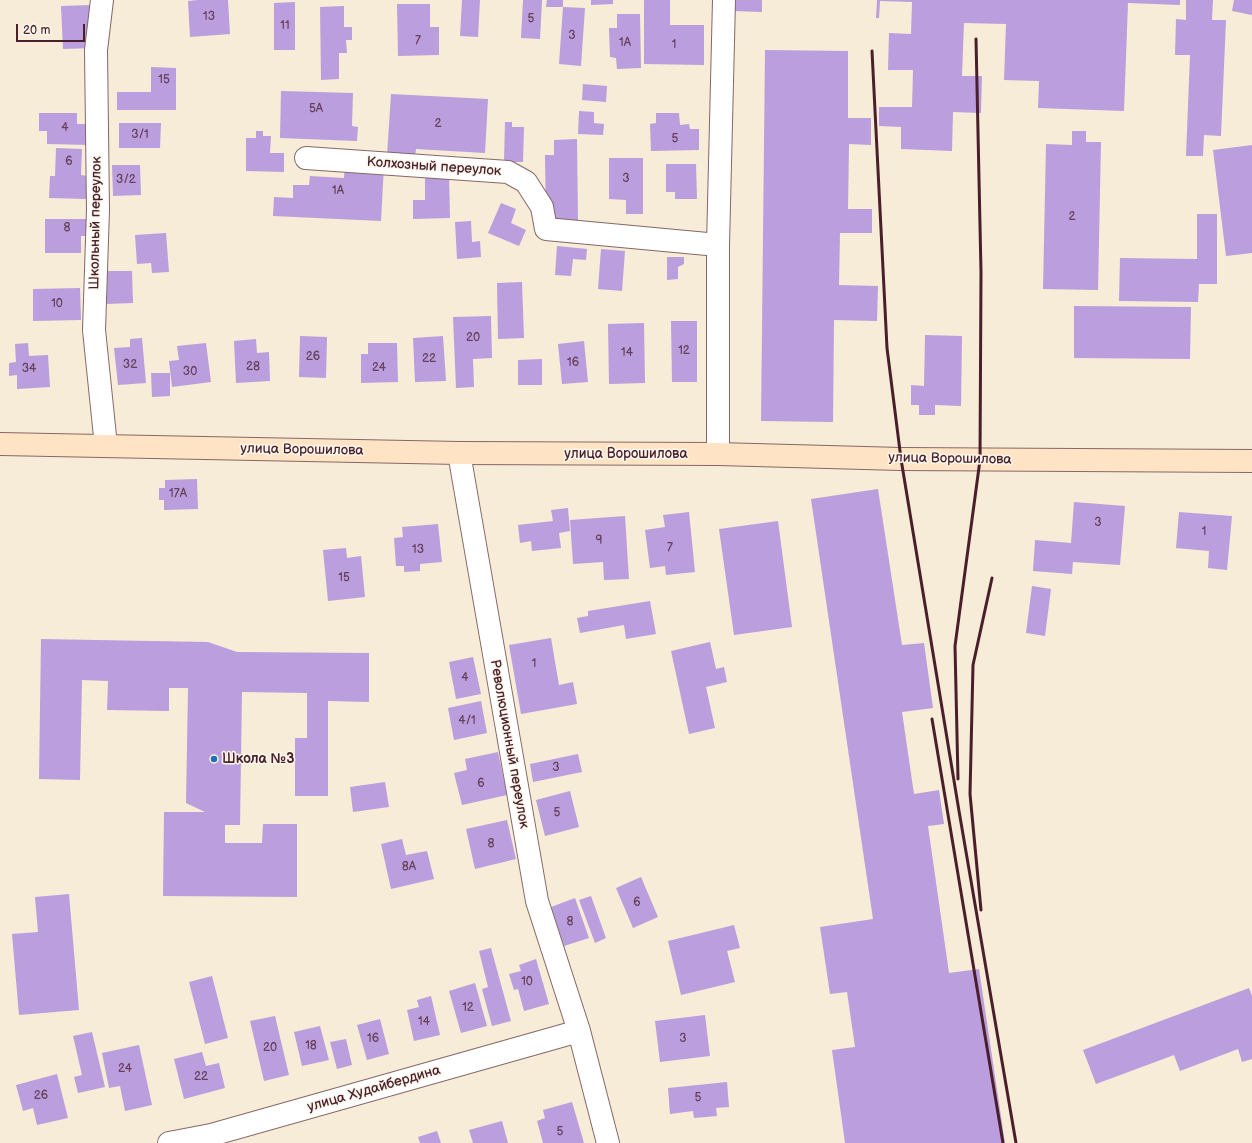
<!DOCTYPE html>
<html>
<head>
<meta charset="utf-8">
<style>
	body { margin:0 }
	#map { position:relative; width:1252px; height:1143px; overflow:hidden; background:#f6ecd7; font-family:"Balsamiq Sans",sans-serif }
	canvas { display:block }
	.scale { position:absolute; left:16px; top:24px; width:69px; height:18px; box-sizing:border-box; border:2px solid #4a1f2b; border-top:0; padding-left:5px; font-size:12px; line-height:14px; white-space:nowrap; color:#4a1f2b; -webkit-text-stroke:3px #fbf7ec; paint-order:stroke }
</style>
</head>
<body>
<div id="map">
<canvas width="1252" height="1143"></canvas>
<div class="scale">20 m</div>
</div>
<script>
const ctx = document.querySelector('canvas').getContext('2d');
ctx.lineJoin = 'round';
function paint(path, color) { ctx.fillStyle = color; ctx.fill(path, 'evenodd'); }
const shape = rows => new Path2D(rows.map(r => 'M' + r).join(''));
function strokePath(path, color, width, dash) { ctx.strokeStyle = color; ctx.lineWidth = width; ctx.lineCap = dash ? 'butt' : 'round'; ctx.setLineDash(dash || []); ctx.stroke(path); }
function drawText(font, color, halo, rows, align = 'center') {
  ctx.font = font + ' "Balsamiq Sans",sans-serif'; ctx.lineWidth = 3; ctx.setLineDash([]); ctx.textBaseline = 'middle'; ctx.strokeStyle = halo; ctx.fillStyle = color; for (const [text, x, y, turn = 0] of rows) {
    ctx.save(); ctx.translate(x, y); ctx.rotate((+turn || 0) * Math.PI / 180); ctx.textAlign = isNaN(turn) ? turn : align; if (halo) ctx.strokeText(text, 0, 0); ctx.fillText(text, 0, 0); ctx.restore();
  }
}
const building = shape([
	[198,0,228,0,230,34,190,37,188,1],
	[462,0,480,0,478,37,460,36],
	[523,0,542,0,540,39,521,38],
	[547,0,563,0,563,7,546,7],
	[591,0,613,0,613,4,591,5],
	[644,0,670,0,670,25,704,25,704,65,644,64],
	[732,0,762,0,762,12,732,11],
	[877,0,1180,0,1180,5,1128,3,1124,111,1038,108,1039,81,1004,80,1006,24,964,23,962,76,982,76,981,113,953,112,952,151,901,149,901,127,879,126,879,107,912,107,913,70,888,70,889,33,911,34,912,2,880,1,879,18,876,18],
	[1186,0,1213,0,1212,20,1226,20,1221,136,1204,135,1203,156,1186,156,1190,55,1175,55,1176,19,1186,20],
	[1234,0,1252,0,1252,15,1232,11],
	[295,2,295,50,274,50,274,3],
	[397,4,430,4,430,27,439,27,439,55,398,56],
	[91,5,93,48,63,49,61,6],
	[344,6,344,27,352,27,352,40,346,40,347,53,339,53,339,79,321,80,320,7],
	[563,7,585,8,581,66,559,64],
	[617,14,640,14,641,68,617,69,616,58,610,57,609,28,617,28],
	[765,50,848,51,848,118,871,118,871,145,849,144,848,209,872,209,872,233,840,233,839,285,878,286,877,321,834,320,833,422,761,421],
	[151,67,176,68,176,110,117,110,117,92,151,92],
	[583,84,607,86,606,102,582,100],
	[281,91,353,93,352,126,358,127,357,141,280,138],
	[391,94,488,99,485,153,416,149,415,157,387,156],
	[579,111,594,112,594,123,604,124,603,135,578,134],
	[39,113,77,113,77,124,90,124,90,145,47,144,47,131,39,131],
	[656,113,679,113,680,125,689,124,690,129,699,129,699,150,651,151,650,124,656,123],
	[505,122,512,122,512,127,524,127,523,162,504,162],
	[119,123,161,123,160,148,119,148],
	[256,131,263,131,263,136,271,136,270,153,284,153,284,172,246,171,246,138,256,138],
	[1072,131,1086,131,1086,142,1101,142,1098,290,1043,289,1046,144,1072,145],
	[577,139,578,222,546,223,545,155,554,155,554,140],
	[1252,145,1252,253,1226,256,1213,150],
	[56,148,82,149,81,175,87,176,86,199,49,198,50,176,55,176],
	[609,158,643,158,643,214,626,214,626,200,609,199],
	[345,163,384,165,381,221,273,216,274,197,293,198,293,185,309,185,310,176,344,178],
	[666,164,696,164,697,199,675,199,675,192,666,192],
	[112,165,140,165,141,195,113,196],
	[425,174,449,174,450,218,413,219,413,200,425,200],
	[501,203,516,209,511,223,526,230,519,246,488,233],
	[1197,214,1217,214,1217,284,1199,284,1198,302,1119,301,1120,258,1197,259],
	[45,219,89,219,90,236,81,236,81,253,45,253],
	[471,221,472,242,480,241,481,257,457,259,455,222],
	[166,233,169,272,152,273,151,263,137,264,135,235],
	[557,246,587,249,586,260,573,259,571,276,555,275],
	[601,249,625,251,622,291,598,289],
	[667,257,684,257,684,264,678,267,678,279,667,280],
	[106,271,132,271,133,303,106,304],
	[522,282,524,338,498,339,497,283],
	[80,288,81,320,33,321,33,289],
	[1074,306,1191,307,1190,359,1074,358],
	[491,316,492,358,473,359,474,387,456,388,453,317],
	[671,321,697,321,697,382,672,382],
	[644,323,645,383,609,384,608,324],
	[925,335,962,336,961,406,935,405,935,415,919,415,919,405,911,405,911,385,924,386],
	[300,336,327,337,326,378,299,377],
	[443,336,446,381,415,382,413,338],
	[142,338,146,383,118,385,114,348,130,347,130,339],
	[256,339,257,353,269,352,270,381,236,383,234,341],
	[584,341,588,382,562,384,558,344],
	[28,343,29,356,48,355,50,387,17,389,17,375,9,376,9,363,16,362,15,344],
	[206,343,211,382,172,387,169,361,179,360,177,346],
	[368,343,397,343,398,382,361,383,361,354,368,354],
	[542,359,542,385,518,385,518,360],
	[151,373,170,373,170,396,152,397],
	[197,479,198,509,164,510,164,500,159,500,159,488,165,488,165,480],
	[878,489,902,645,924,643,933,708,902,712,914,794,939,790,944,824,928,826,949,973,979,969,1005,1143,845,1143,832,1050,855,1047,847,992,830,994,820,927,873,919,811,499],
	[1074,502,1125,506,1120,565,1073,562,1072,574,1033,571,1035,540,1071,543],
	[568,508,570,531,559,533,561,548,532,551,531,541,520,543,518,525,553,521,551,510],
	[689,512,695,572,666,575,665,566,650,568,645,530,665,527,663,515],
	[1179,512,1232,516,1227,570,1208,568,1209,551,1176,548],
	[625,516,629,579,604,580,603,562,573,564,570,520],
	[778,521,792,627,734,635,719,529],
	[438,524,442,562,420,564,420,571,404,572,404,566,396,566,394,538,403,537,402,527],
	[346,548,347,558,361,556,365,597,328,601,323,550],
	[1032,586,1051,589,1045,636,1026,633],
	[650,601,656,634,626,639,624,625,580,633,577,618,588,616,588,611],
	[551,638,559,685,573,682,577,704,521,714,509,645],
	[41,639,208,642,237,652,369,653,369,702,328,701,328,796,295,796,295,738,307,738,307,693,242,692,240,825,225,825,225,843,262,843,263,824,297,824,297,897,163,896,164,812,205,812,186,803,188,688,169,688,169,711,107,710,108,681,82,680,80,780,39,779],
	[710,642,716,669,724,667,727,682,706,687,715,728,689,734,671,651],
	[473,657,481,694,456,699,449,662],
	[481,701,487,733,454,740,448,708],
	[498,752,507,795,462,805,454,773,467,770,465,759],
	[578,754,582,772,533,782,530,764],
	[385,782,389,807,353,812,350,787],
	[570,791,579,827,545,836,536,800],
	[507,820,516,859,475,869,466,829],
	[402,839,406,855,427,851,434,879,391,889,381,844],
	[641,877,658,917,633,928,616,888],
	[69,894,79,1010,19,1015,12,934,38,932,35,897],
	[591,896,606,938,595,943,579,900],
	[575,898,589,938,564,946,551,907],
	[734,925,740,948,727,951,735,982,681,995,668,941],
	[491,948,511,1021,492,1026,482,989,488,987,479,951],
	[536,959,549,1004,524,1011,518,989,514,990,509,974,521,971,519,965],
	[212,976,228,1038,205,1044,189,982],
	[475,983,487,1026,461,1033,449,991],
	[1249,988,1252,996,1252,1059,1242,1062,1238,1049,1180,1071,1174,1055,1096,1084,1083,1050],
	[431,996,440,1035,414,1041,407,1010,419,1007,417,1000],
	[705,1015,710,1056,660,1062,655,1021],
	[275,1016,289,1075,264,1081,250,1021],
	[380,1019,389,1054,367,1060,357,1025],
	[320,1026,329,1060,302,1066,294,1032],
	[92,1032,105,1087,78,1093,74,1077,82,1075,73,1036],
	[346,1039,352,1065,337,1069,330,1042],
	[139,1045,152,1105,125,1111,120,1086,109,1088,102,1053],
	[202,1052,206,1066,219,1063,225,1088,184,1099,174,1059],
	[57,1074,68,1118,37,1125,33,1108,23,1111,16,1085],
	[727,1082,729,1107,716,1108,717,1116,694,1118,693,1111,670,1114,668,1088],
	[572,1102,584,1143,543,1143,537,1121,545,1118,543,1110],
	[502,1121,508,1143,473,1143,469,1130],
	[437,1131,441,1143,420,1143,418,1137]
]);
const street = shape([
	[102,0,96,50,98,210,94,330,106,446],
	[306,158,508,172,526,182,542,207,546,229,718,245],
	[459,453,537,901,579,1031,608,1143],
	[718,454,718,245,724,0],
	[169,1143,211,1135,579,1031]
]);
const secondary = shape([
	[0,444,459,453,718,454,901,459,1252,461]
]);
const rail = shape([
	[872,51,887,348,901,459,959,811,1016,1143],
	[932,719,1003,1143],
	[958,779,955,646,980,460,981,272,976,39],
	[981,910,970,794,973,665,992,578]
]);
const markers = [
	[214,759,4,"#1f6fb2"]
];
const numberNames = [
	["13",209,17],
	["5",531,19],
	["11",285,26],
	["3",572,36],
	["7",418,41],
	["1А",625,43],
	["1",674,45],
	["15",164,80],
	["5А",316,109],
	["2",438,124],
	["4",65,128],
	["3/1",140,135],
	["5",675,139],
	["6",69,162],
	["3",626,179],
	["3/2",126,180],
	["1А",338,191],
	["2",1072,217],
	["8",67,228],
	["10",57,304],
	["20",473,338],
	["12",684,351],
	["14",627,353],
	["26",313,357],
	["22",429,359],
	["16",573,363],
	["32",130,365],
	["28",253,367],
	["24",379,368],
	["34",29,369],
	["30",190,372],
	["17А",178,494],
	["3",1098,523],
	["1",1204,532],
	["9",599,541],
	["7",670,548],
	["13",418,550],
	["15",344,578],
	["1",534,664],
	["4",465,678],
	["4/1",467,721],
	["3",556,768],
	["6",481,784],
	["5",557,813],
	["8",491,844],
	["8А",409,867],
	["6",637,903],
	["8",570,922],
	["10",527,982],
	["12",468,1008],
	["14",424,1022],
	["16",373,1039],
	["3",683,1039],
	["18",311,1046],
	["20",270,1048],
	["24",125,1069],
	["22",201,1077],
	["26",41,1096],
	["5",698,1098],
	["5",560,1132]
];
const streetNames = [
	["Колхозный переулок",434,167,4],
	["Школьный переулок",96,223,-89],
	["улица Ворошилова",302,450,1],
	["улица Ворошилова",626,454],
	["улица Ворошилова",950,459,1],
	["Революционный переулок",509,744,80],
	["улица Худайбердина",374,1089,-16]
];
const poiNames = [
	["Школа №3",222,759]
];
paint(building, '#ba9edd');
strokePath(street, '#866767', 24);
strokePath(secondary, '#866767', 24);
strokePath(street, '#fff', 22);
strokePath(secondary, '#fee4c5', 22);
strokePath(rail, '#4a1f2b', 3);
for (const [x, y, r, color] of markers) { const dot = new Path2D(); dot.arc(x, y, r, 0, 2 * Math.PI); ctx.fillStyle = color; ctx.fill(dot); strokePath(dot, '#fbf7ec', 1.5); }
drawText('12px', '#663f58', null, numberNames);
drawText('14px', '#4a1f2b', '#fbf7ec', streetNames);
drawText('bold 14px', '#4a1f2b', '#fbf7ec', poiNames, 'left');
</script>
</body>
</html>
